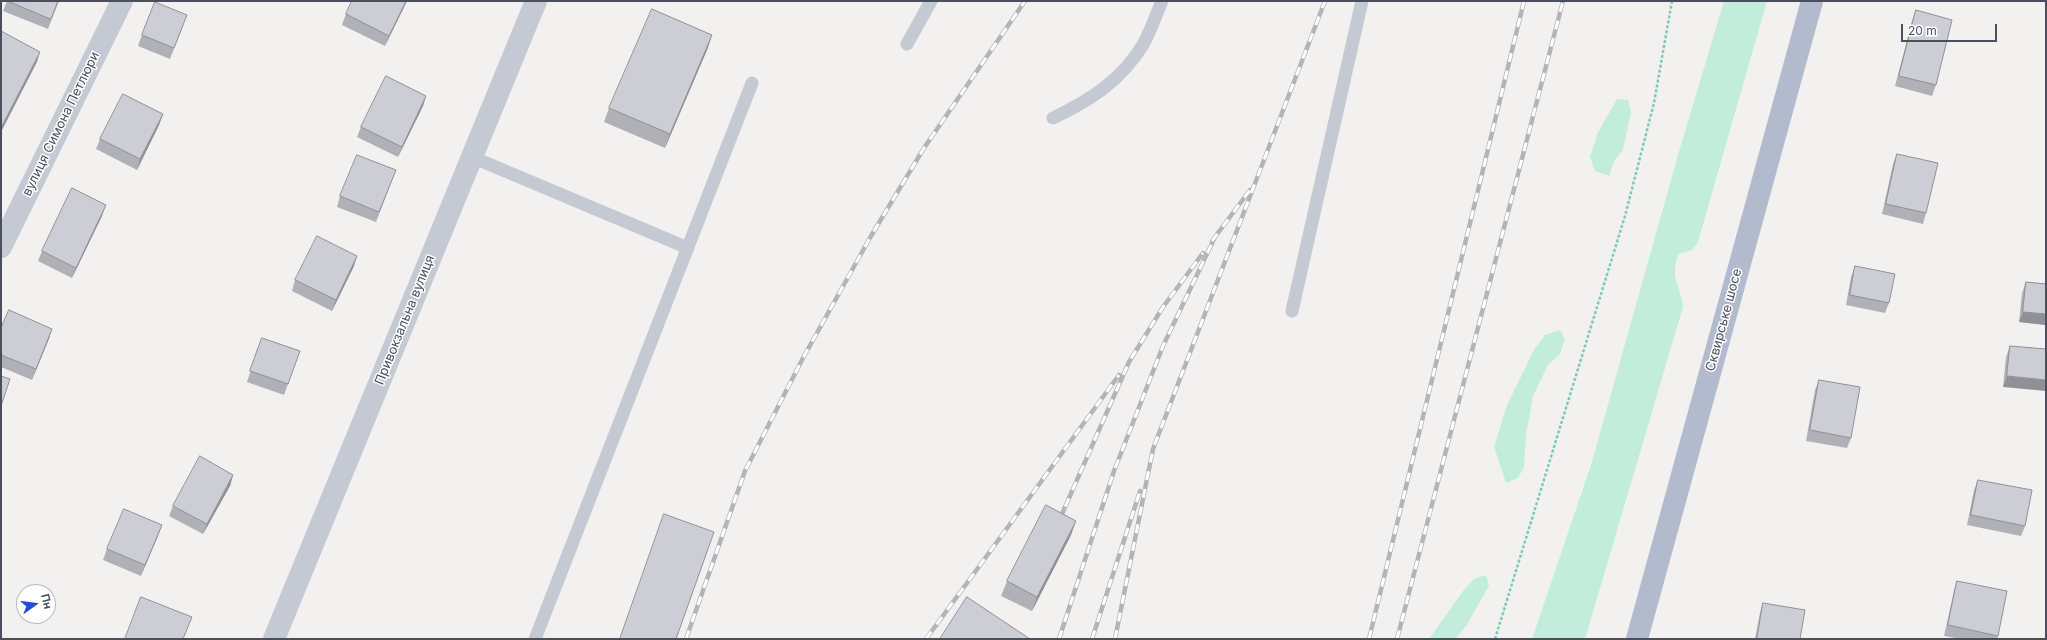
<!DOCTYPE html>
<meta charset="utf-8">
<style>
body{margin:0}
#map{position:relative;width:2047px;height:640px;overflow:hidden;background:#f3f1f0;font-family:Inter,sans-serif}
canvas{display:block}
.frame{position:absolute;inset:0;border:2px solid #494f5d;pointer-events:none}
.north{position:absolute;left:16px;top:584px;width:40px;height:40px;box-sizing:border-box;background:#fff;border:1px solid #b6b9be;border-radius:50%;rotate:76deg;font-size:11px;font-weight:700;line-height:16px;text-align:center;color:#494f5d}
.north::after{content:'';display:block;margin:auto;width:14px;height:18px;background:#234bda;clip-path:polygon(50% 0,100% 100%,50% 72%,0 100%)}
.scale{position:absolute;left:1901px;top:24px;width:96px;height:18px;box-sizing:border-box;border:2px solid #494f5d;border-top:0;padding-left:5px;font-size:12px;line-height:14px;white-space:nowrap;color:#494f5d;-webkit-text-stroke:3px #fff;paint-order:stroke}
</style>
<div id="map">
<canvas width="2047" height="640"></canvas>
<div class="frame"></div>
<div class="north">Пн</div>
<div class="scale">20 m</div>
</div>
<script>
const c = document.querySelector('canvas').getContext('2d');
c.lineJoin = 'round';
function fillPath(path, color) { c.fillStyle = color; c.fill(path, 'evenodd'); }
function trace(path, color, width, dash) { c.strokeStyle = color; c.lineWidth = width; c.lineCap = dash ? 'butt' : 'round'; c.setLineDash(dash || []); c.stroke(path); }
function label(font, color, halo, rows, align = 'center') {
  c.font = font + ' Inter,sans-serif'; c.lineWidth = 3; c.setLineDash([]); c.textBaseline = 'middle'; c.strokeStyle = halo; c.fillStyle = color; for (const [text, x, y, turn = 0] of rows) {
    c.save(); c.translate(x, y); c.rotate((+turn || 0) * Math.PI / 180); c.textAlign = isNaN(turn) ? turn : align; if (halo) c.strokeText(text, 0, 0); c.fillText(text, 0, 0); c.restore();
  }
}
const green = new Path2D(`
 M1724 1H1767L1698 242 1692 250 1679 254C1669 276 1680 285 1683 307L1585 639H1532L1591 465 1678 155Z
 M1617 99 1628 100 1631 112 1623 150 1614 161 1609 176 1595 171 1590 157 1598 132Z
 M1560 330 1565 339 1560 354 1548 365 1533 396 1526 436 1524 467 1518 478 1506 483 1494 447 1507 405 1535 348 1545 335Z
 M1486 575 1489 586 1466 626 1455 639H1429L1463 591 1474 579Z`);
const path = new Path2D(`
 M1495 639 1625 216 1654 103 1672 1`);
const service = new Path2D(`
 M907 44 931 1
 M1053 118C1091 100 1122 80 1144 43 1151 30 1156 15 1162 1
 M472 157 688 248
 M1292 311 1362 1
 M535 639 752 83`);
const minor = new Path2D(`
 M1 247 122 1`);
const tertiary = new Path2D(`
 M274 639 536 1`);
const primary = new Path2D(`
 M1637 639 1812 1`);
const rail = new Path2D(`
 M1212 241 1250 190
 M1058 523 1129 362 1163 307 1203 253
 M686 639 745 471 803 358 871 236 924 148 1025 1
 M926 639 1119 375
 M1059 639 1114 471 1163 346 1215 237
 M1092 639 1140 491
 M1115 639 1153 449 1325 1
 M1369 639 1524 1
 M1397 639 1563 1`);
const wall = new Path2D(`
 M7 1H59L48 29 3 11Z
 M407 1 385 46 342 25 346 14Z
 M1916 10 1936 85 1932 96 1895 86 1912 21Z
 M183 26 170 59 138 46 142 35Z
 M712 35 707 50 665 148 604 122 609 108Z
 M426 96 423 106 398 157 357 137 361 127Z
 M163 114 159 125 137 170 96 149 100 139Z
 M1897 154 1926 213 1923 224 1882 214 1893 164Z
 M396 170 376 222 337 207 340 196Z
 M102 216 72 278 38 261 42 251Z
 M354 266 332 311 292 291 295 280Z
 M1855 266 1889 303 1885 313 1846 305 1851 277Z
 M2026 282 2046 284V325L2019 322 2022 293Z
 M1 328 52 329 32 380 1 367Z
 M2010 346 2046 349 2003 387 2006 357Z
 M258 348 300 351 284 395 247 382Z
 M1819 380 1851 438 1847 448 1806 441 1815 390Z
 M233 475 230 486 203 534 169 516 173 506Z
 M1978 480 2025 526 2021 536 1967 525 1974 490Z
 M162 525 141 576 103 560 107 549Z
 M1071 535 1032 611 1001 596 1007 581Z
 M1957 581 1998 636 1997 639H1961L1944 636 1954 591Z
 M1763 603 1800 639H1755L1760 613Z`);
const shadedWall = new Path2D(`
 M406 1H407L385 46 389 36Z
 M712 35 707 50 665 148 670 134Z
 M40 52 37 62 1 132 2 126Z
 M426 96 423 106 398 157 402 147Z
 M163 114 159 125 137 170 140 159Z
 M106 205 102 216 72 278 76 268Z
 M357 256 354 266 332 311 336 300Z
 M2023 312 2046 314V325L2019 322Z
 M52 329 49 339 32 380 36 369Z
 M2007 376 2046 380V391L2003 387Z
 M233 475 230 486 203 534 207 524Z
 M1076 521 1071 535 1032 611 1037 597Z
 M162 525 158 536 141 576 145 565Z`);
const building = new Path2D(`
 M8 1H58L51 19Z
 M352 1H406L389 36 346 14Z
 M155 2 187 15 174 48 142 35Z
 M652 9 712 35 670 134 609 108Z
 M1916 10 1952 20 1936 85 1899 76Z
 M1 31 40 52 2 126 1 125Z
 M386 76 426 96 402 147 361 127Z
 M123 94 163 114 140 159 100 139Z
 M1897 154 1938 163 1926 213 1886 204Z
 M357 155 396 170 379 212 340 196Z
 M72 188 106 205 76 268 42 251Z
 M317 236 357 256 336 300 295 280Z
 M1855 266 1895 274 1889 303 1850 295Z
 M2026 282 2046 284V314L2023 312Z
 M9 310 52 329 36 369 1 355V328Z
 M262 338 300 351 288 384 250 371Z
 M2010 346 2046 349V380L2007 376Z
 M1 376 10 379 1 406Z
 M1819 380 1860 387 1851 438 1810 430Z
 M200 456 233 475 207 524 173 506Z
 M1978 480 2032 490 2025 526 1971 515Z
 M1046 505 1076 521 1037 597 1007 581Z
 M124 509 162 525 145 565 107 549Z
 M664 514 714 532 676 639H620Z
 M1957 581 2007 591 1998 636 1948 625Z
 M141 597 192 617 183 639H125Z
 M967 597 1030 639H940Z
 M1763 603 1805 610 1800 639H1757Z`);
const streetNames = [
 ["вулиця Симона Петлюри",61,124,-64],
 ["Привокзальна вулиця",405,320,-68],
 ["Сквирське шосе",1724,320,-75]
];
fillPath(green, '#c2eddc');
trace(path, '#7bcab4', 2.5, [3, 2]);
trace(service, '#c5c9d4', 13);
trace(minor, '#c5c9d4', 22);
trace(tertiary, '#c5c9d4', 22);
trace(primary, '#b2bacd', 22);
trace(rail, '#b3b4ba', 4.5);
trace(rail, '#fff', 3, [9]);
fillPath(wall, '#b0b1b7');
fillPath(shadedWall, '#909095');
fillPath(building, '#cdced5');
trace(building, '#909095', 1);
label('13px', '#494f5d', '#fff', streetNames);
</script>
